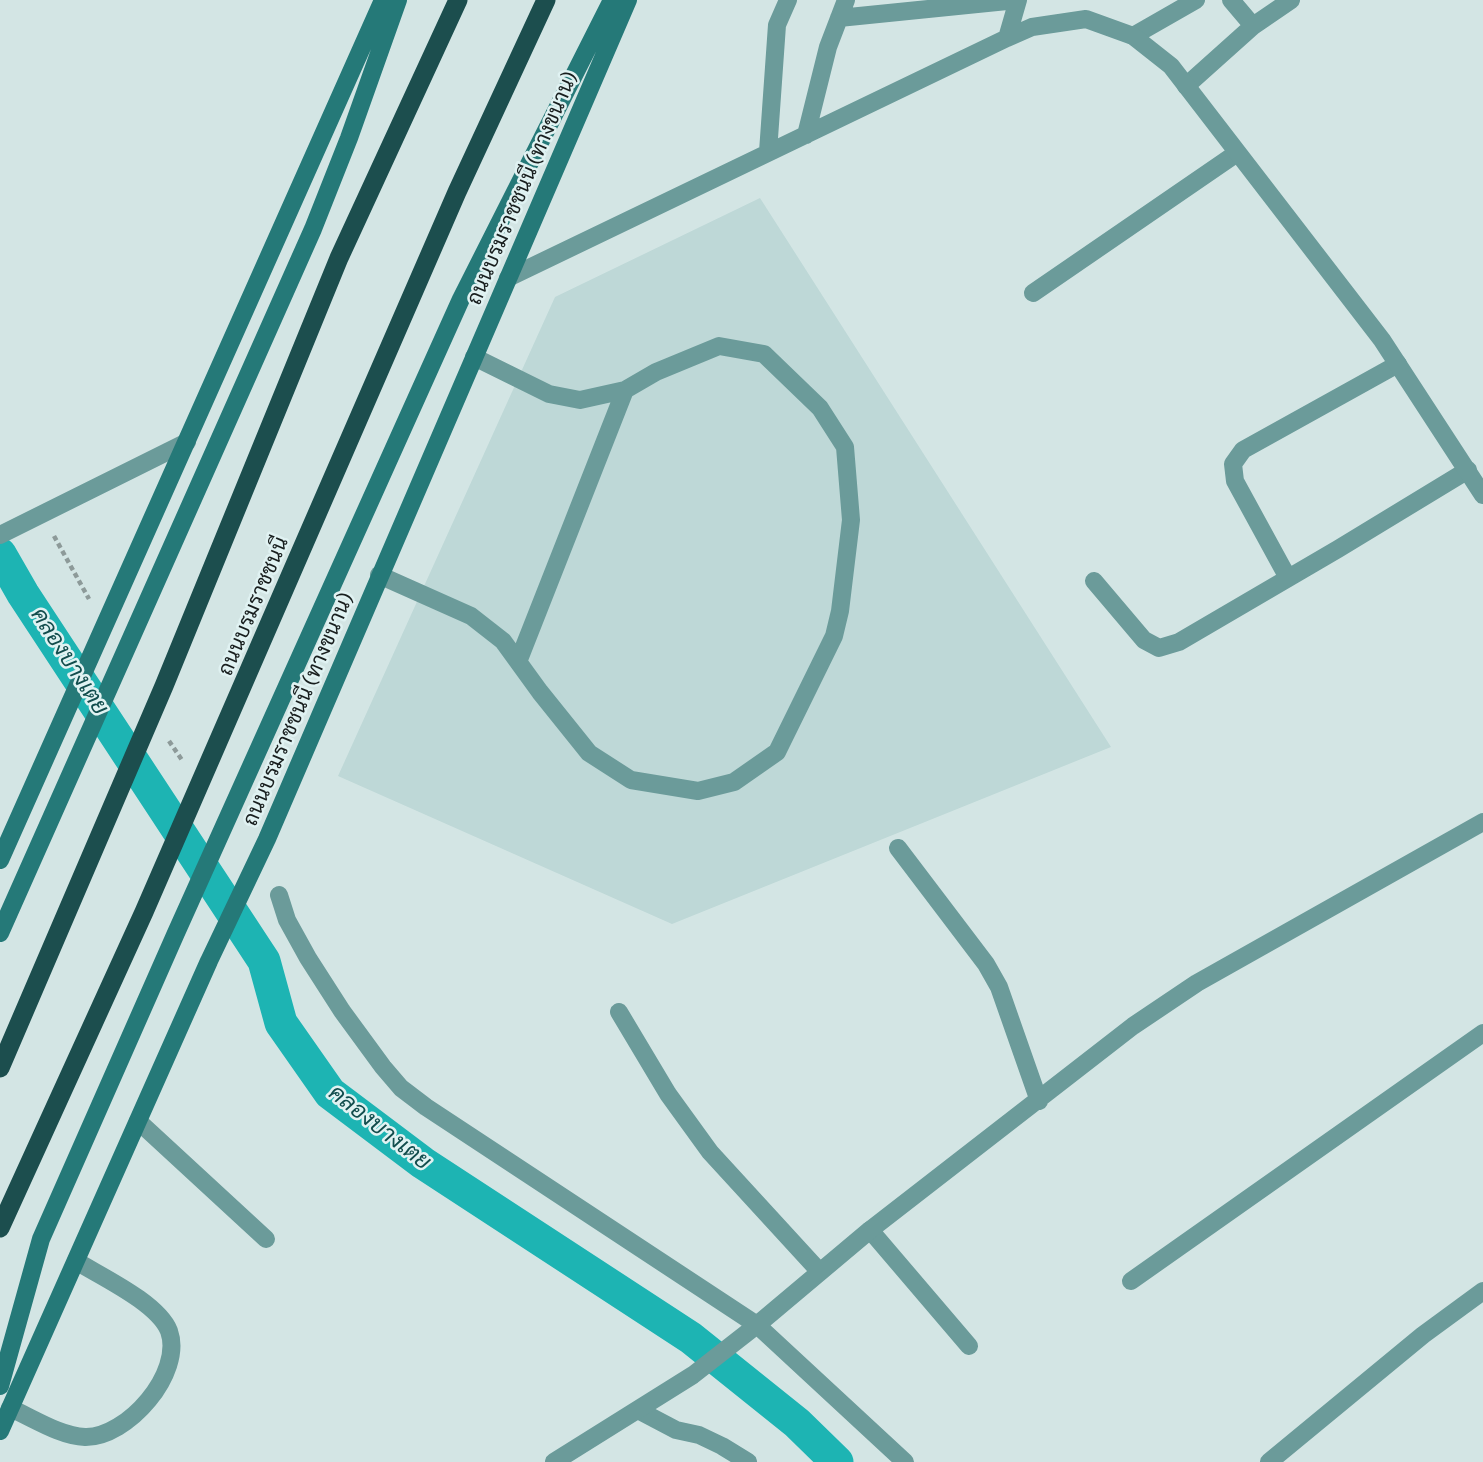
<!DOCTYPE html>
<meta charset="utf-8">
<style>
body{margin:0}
canvas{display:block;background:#d3e5e4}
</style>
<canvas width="1483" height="1462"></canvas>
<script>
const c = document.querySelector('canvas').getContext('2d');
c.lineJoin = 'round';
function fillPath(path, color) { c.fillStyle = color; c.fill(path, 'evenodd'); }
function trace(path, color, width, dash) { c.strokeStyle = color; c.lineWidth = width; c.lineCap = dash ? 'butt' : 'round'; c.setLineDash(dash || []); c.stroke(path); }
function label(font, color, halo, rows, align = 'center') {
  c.font = font + ' Commissioner,Sarabun,sans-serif'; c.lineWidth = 5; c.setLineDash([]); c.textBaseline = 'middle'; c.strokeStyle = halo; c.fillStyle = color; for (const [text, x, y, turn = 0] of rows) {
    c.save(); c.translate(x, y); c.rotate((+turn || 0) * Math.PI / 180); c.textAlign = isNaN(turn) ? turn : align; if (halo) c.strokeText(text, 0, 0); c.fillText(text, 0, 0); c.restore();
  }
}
const built = new Path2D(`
 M760 198 1111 747 672 924 338 776 555 297Z`);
const canal = new Path2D(`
 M0 554 23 594 264 961 281 1023 330 1093 423 1163 691 1338 797 1423 837 1462`);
const path = new Path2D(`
 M54 536 89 599
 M169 741 182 760`);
const service = new Path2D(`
 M1231 0 1253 26
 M1133 36 1196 0
 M1186 86 1253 26 1291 0
 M1033 293 1237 153
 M379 575 471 616 503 641 540 692 589 753 631 780 698 791 734 782 777 752 834 636 840 611 851 520 845 447 820 408 764 354 719 346 656 372 625 390 580 400 549 394 474 357
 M1288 578 1235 481 1233 464 1243 450 1398 364
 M1094 581 1144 640 1159 648 1179 642 1338 549 1468 470
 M518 662 625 390
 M138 1121 266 1239
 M870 1230 969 1346
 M1131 1281 1483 1033
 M10 1408C33 1418 60 1436 85 1437 127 1438 184 1373 169 1331 158 1303 102 1277 76 1261
 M638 1410 676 1430 699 1435 722 1446 748 1462`);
const minor = new Path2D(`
 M839 18 1017 0
 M1007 38 1018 0
 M806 135 828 47 846 0
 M768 152 777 25 788 0
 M508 278 1007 38 1032 27 1086 19 1133 36 1171 66 1382 340 1483 495
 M0 535 187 442
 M898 848 986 964 999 987 1039 1101
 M279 895 287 920 308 958 342 1011 383 1067 401 1088 426 1107 757 1325 905 1462
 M619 1012 668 1094 710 1152 820 1272
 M554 1462 693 1375 757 1325 870 1230 1133 1026 1197 983 1483 822
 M1269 1462 1423 1335 1483 1291`);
const secondary = new Path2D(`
 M0 860 383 0
 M0 933 313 229 349 138 398 0
 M0 1386 41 1239 176 933 461 299 612 0
 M0 1431 209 961 267 839 628 0`);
const trunk = new Path2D(`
 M0 1068 164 686 339 258 458 0
 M0 1228 144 912 457 192 546 0`);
const streetNames = [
 ["ถนนบรมราชชนนี (ทางขนาน)",522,188,-67],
 ["ถนนบรมราชชนนี",253,606,-67],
 ["ถนนบรมราชชนนี (ทางขนาน)",298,709,-67]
];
const waterNames = [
 ["คลองบางเตย",70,661,57],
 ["คลองบางเตย",380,1127,38]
];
fillPath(built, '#bed8d7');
trace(canal, '#1db4b3', 33);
trace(path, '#8d9a99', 4.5, [5, 3.5]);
trace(service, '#6b9b9a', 18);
trace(minor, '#6b9b9a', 18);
trace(secondary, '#257978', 18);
trace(trunk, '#1c4e4e', 19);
label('21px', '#181e1e', '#e0f2f2', streetNames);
label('italic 23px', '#124d4d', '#e0f2f2', waterNames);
</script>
